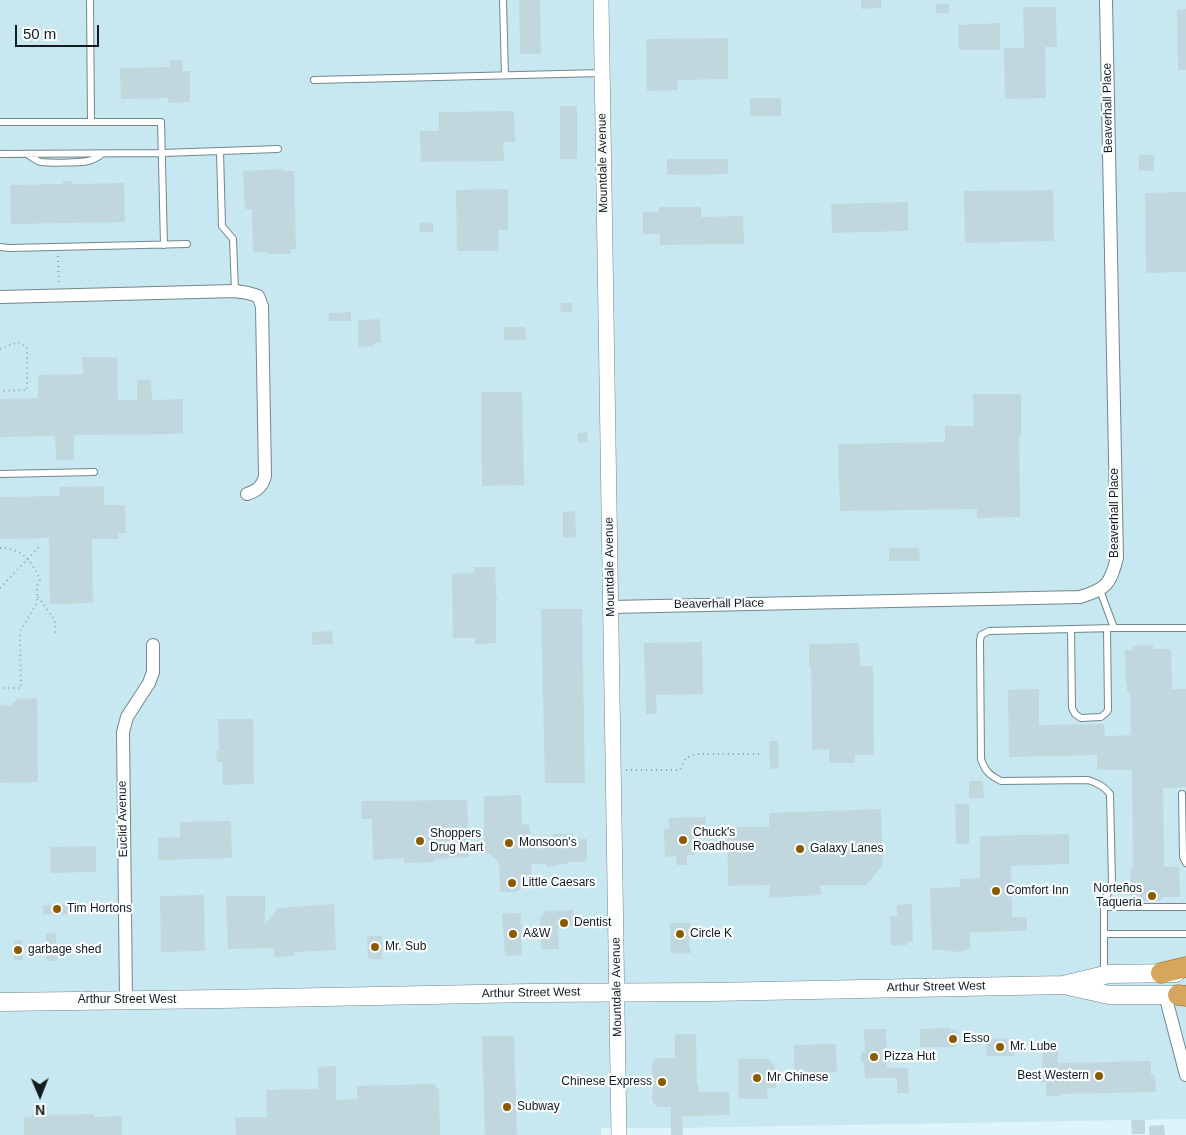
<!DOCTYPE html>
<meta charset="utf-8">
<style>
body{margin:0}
#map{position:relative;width:1186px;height:1135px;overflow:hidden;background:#ddf4fa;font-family:Helvetica,sans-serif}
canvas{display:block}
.north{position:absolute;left:15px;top:1070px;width:50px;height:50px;-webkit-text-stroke:4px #f9fdfe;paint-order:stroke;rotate:179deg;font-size:14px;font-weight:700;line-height:20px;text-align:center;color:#141c1e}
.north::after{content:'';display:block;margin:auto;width:18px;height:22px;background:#141c1e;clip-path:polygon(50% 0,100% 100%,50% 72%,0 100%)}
.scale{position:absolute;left:15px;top:25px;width:84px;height:22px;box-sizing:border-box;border:2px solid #141c1e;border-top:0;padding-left:6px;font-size:15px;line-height:18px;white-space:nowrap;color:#141c1e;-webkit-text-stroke:4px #f9fdfe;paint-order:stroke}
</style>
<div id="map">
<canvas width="1186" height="1135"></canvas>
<div class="north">N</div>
<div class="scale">50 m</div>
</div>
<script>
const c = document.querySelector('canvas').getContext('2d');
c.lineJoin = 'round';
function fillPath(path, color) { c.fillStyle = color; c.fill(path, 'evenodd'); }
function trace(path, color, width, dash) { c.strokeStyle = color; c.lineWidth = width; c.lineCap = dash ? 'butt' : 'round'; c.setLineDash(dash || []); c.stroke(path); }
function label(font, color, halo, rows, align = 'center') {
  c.font = font + ' Helvetica,sans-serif'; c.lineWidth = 4.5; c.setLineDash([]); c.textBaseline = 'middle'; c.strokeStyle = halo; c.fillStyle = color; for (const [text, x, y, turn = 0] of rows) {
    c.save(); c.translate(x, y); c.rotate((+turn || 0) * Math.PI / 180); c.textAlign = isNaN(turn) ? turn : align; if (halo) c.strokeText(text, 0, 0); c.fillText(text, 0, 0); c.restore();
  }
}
const built = new Path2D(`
 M0 0H1186V1119L676 1128H601V1135H0Z`);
const building = new Path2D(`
 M519 0H540L541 54H520Z
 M861 0H881V8L861 9Z
 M936 4H949V13H936Z
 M1023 7H1056L1057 47H1045L1046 98 1005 99 1004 48H1024Z
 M1186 9V70H1178L1177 10Z
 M1000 23V50H959L958 25Z
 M728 38V79L677 80 678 90 647 91 646 39Z
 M169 60H182V71H190V102L168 103V98L121 99 120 68 170 67Z
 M750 98H781V116H750Z
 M560 106H577V159H560Z
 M514 111 515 142H503L504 161 421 162 420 131H439V112Z
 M1139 155H1154V171H1139Z
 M667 159H728V174L667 175Z
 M283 169V171H294L296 249H290V254H268V252H253L252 209H245L243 171Z
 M63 181H72V184L124 183 125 222 11 224 10 185 63 184Z
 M508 189V230H498L499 251H457L456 190Z
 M1053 190 1054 241 965 243 964 191Z
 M1186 192V272L1146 273 1145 193Z
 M908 202V231L832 233 831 204Z
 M659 207H701V217L743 216 744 244 660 245V234H643V212H659Z
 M433 222V232H420L419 223Z
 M560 303H572V312H561Z
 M351 312V321H329V313Z
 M380 319 381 343H374V346L358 347V320Z
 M504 327H525L526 340H504Z
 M82 357H117L118 400H137V380H151L152 400 183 399V434L74 435V460H56L55 436 0 437V399L38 398V375L83 374Z
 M481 392H522L524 485 482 486Z
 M973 394H1021V435H1019L1020 517 977 518V509L840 511 838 444 945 442V426H974Z
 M587 432 588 442 578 443 577 433Z
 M104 486V505H125L126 533H118L119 539H92L93 603 50 604 49 538 0 539V497L60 496 59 487Z
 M575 511 576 537 563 538V512Z
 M889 548H919L920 561H889Z
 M474 567H495L496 595 498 597 496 600V643L475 644V638H453L452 574 474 573Z
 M541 609H582L585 783H545Z
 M332 631 333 644 312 645V632Z
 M702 642 703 694 656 695 657 714H646L644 643Z
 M859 643 860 666H873L874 755H855V763H829V749L812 750 811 667H809V644Z
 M1153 645V649H1171L1172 689H1186V787L1163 788 1164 867H1179L1180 897H1164L1160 901H1141L1136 897H1131L1130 868H1133L1132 770H1097V755L1009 757 1008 690 1039 689V725L1104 724 1105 736 1131 735 1130 692H1127V683L1126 684 1125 650H1133V646Z
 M37 698 38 782 0 783V706L11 705 18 699Z
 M218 719H253L254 784 223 785 222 762H217L216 751H219Z
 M769 741H778L779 768 770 769Z
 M969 781H983L984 798H969Z
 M521 795 522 825 528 824 530 827V839H553V834L573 833V839H587V859L584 862H568L567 864H560L557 866 548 867 545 864H531L532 880H524V885L517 892H500L499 862 488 853H484V796Z
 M467 800 469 857 434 859 435 862 404 863V858L373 860 372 819H362L361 801Z
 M955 804H969V844H956Z
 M881 809 883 865 866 885H820L821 895 769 898 770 885 728 886 727 827H769V813Z
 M706 817V837L701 838V843H695V855H687V865H677L676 856 665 857 664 829H669V818Z
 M231 821 232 858 158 860V838L180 837V822Z
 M1069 834V864L1011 866 1012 917H1027V931L970 932V949L956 952 944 950H932L930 888 960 887V879L980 878V836Z
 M96 846V872L51 873 50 847Z
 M204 895 205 951 161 952 160 896Z
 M226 896H265V924L278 908 334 904 336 950 294 952 295 956 274 957V948L228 949Z
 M70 904V914L43 915V905Z
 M912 904 913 942H907V945L891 946 890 916H897V905Z
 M574 910V925L558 927 559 949H541L540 918 546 911Z
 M521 913 522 955 505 956 502 914Z
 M670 923H691L689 944 691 953 671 954Z
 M56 933 57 961H47L46 934Z
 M367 936H382V959H368Z
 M14 940H22L23 960H14Z
 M950 1028V1030H957V1047H920V1029Z
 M864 1029H886L887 1068H908L909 1093H897V1078H865L864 1063H861V1052H865Z
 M675 1034H696L697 1084H698L699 1092H729L730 1115 682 1116 683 1135H671V1107H658L652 1101V1094L653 1092 652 1063 656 1058H675Z
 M482 1036H514L517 1135H485Z
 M1014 1038 1015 1056H987L986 1039Z
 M836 1044 837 1072 794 1073V1045Z
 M1043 1051H1058V1063L1151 1061V1075H1155L1156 1092 1060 1094V1096H1046V1082H1042Z
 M738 1059H769L776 1069V1088H767L768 1099H739Z
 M336 1066V1100L357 1099V1086L435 1084 436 1087 439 1089 440 1135H236L235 1117H267L266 1090 318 1089V1067Z
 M94 1114V1117L122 1116V1135H24V1118L32 1117V1115Z
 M1131 1120H1145V1134H1132Z
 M1164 1125 1165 1135H1149V1126Z`);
const path = new Path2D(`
 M58 256 59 284
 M0 349 18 342 27 347V390L0 391
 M0 548C22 548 32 561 40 580L37 586V603L20 632 21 688H0
 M0 588 39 547
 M38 597 55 620V634
 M626 770H680L686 758 696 754H760`);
const service = new Path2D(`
 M90 0 91 122
 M503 0 505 75
 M314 80 602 73
 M0 122H161L164 245
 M220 151 222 226 233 239 235 291
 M0 154 162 153 278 149
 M27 154C32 157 36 161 41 162 49 163 80 163 88 161 93 160 98 157 102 154
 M0 247 9 248 187 244
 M0 474 94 472
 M1100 590 1114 628H1186
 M1071 629 1072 708 1075 714 1081 718 1101 717 1106 713 1108 710 1107 629
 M1182 794 1183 857 1186 863
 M1104 907H1186
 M1104 934V903L1112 883 1110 794C1104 786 1097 783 1088 780L1001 781C989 775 985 771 981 759L980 641 981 635 989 631 1114 628
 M1104 973V934H1186`);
const minor = new Path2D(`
 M0 297 235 291 248 293 258 296 262 306 265 476C263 486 257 491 247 494
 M611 607 1080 597C1107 589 1110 584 1117 558L1106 0
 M1165 995 1186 1075
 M126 1000 123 732 127 717 149 683 153 672V645`);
const tertiary = new Path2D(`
 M601 0 619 1135`);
const secondary = new Path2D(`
 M1068 986 1109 995H1186
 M0 1002 221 999 531 993 712 992 1063 985 1109 974 1176 973`);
const trunk = new Path2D(`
 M1161 973 1186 967
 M1178 995 1186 996`);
const markers = [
 [683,840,5,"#8a5b00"],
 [420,841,5,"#8a5b00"],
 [509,843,5,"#8a5b00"],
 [800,849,5,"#8a5b00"],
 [512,883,5,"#8a5b00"],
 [996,891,5,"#8a5b00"],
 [1152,896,5,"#8a5b00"],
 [57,909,5,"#8a5b00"],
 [564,923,5,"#8a5b00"],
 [513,934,5,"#8a5b00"],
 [680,934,5,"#8a5b00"],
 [375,947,5,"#8a5b00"],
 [18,950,5,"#8a5b00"],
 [953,1039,5,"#8a5b00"],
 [1000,1047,5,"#8a5b00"],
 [874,1057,5,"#8a5b00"],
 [1099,1076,5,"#8a5b00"],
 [757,1078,5,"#8a5b00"],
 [662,1082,5,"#8a5b00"],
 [507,1107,5,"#8a5b00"]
];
const streetNames = [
 ["Beaverhall Place",1108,108,-91],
 ["Mountdale Avenue",603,163,-91],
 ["Beaverhall Place",1115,513,-90],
 ["Mountdale Avenue",610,567,-91],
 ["Beaverhall Place",719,604,-1],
 ["Euclid Avenue",123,819,-91],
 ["Mountdale Avenue",617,987,-91],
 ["Arthur Street West",936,987,-1],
 ["Arthur Street West",531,993,-1],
 ["Arthur Street West",127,1000]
];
const poiNames = [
 ["Chuck's",693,833],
 ["Roadhouse",693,847],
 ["Shoppers",430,834],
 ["Drug Mart",430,848],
 ["Monsoon's",519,843],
 ["Galaxy Lanes",810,849],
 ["Little Caesars",522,883],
 ["Norteños",1142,889,"right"],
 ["Taqueria",1142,903,"right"],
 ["Comfort Inn",1006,891],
 ["Tim Hortons",67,909],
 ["Dentist",574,923],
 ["A&W",523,934],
 ["Circle K",690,934],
 ["Mr. Sub",385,947],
 ["garbage shed",28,950],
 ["Esso",963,1039],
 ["Mr. Lube",1010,1047],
 ["Pizza Hut",884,1057],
 ["Best Western",1089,1076,"right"],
 ["Mr Chinese",767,1078],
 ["Chinese Express",652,1082,"right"],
 ["Subway",517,1107]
];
fillPath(built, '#c8e8f1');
fillPath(building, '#c0d7dd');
trace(service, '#72878c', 8);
trace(minor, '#72878c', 14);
trace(tertiary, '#72878c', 16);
trace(secondary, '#72878c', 19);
trace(trunk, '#8b672e', 21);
trace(path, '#90a2a6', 2, [1, 4]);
trace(service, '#fff', 6);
trace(minor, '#fff', 12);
trace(tertiary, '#fff', 15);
trace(secondary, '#fff', 18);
trace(trunk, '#d6a65e', 20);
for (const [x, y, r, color] of markers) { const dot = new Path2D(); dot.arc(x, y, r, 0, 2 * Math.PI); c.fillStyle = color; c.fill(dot); trace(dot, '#f9fdfe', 2); }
label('12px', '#141c1e', '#f9fdfe', streetNames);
label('12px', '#141c1e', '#f9fdfe', poiNames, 'left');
</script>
